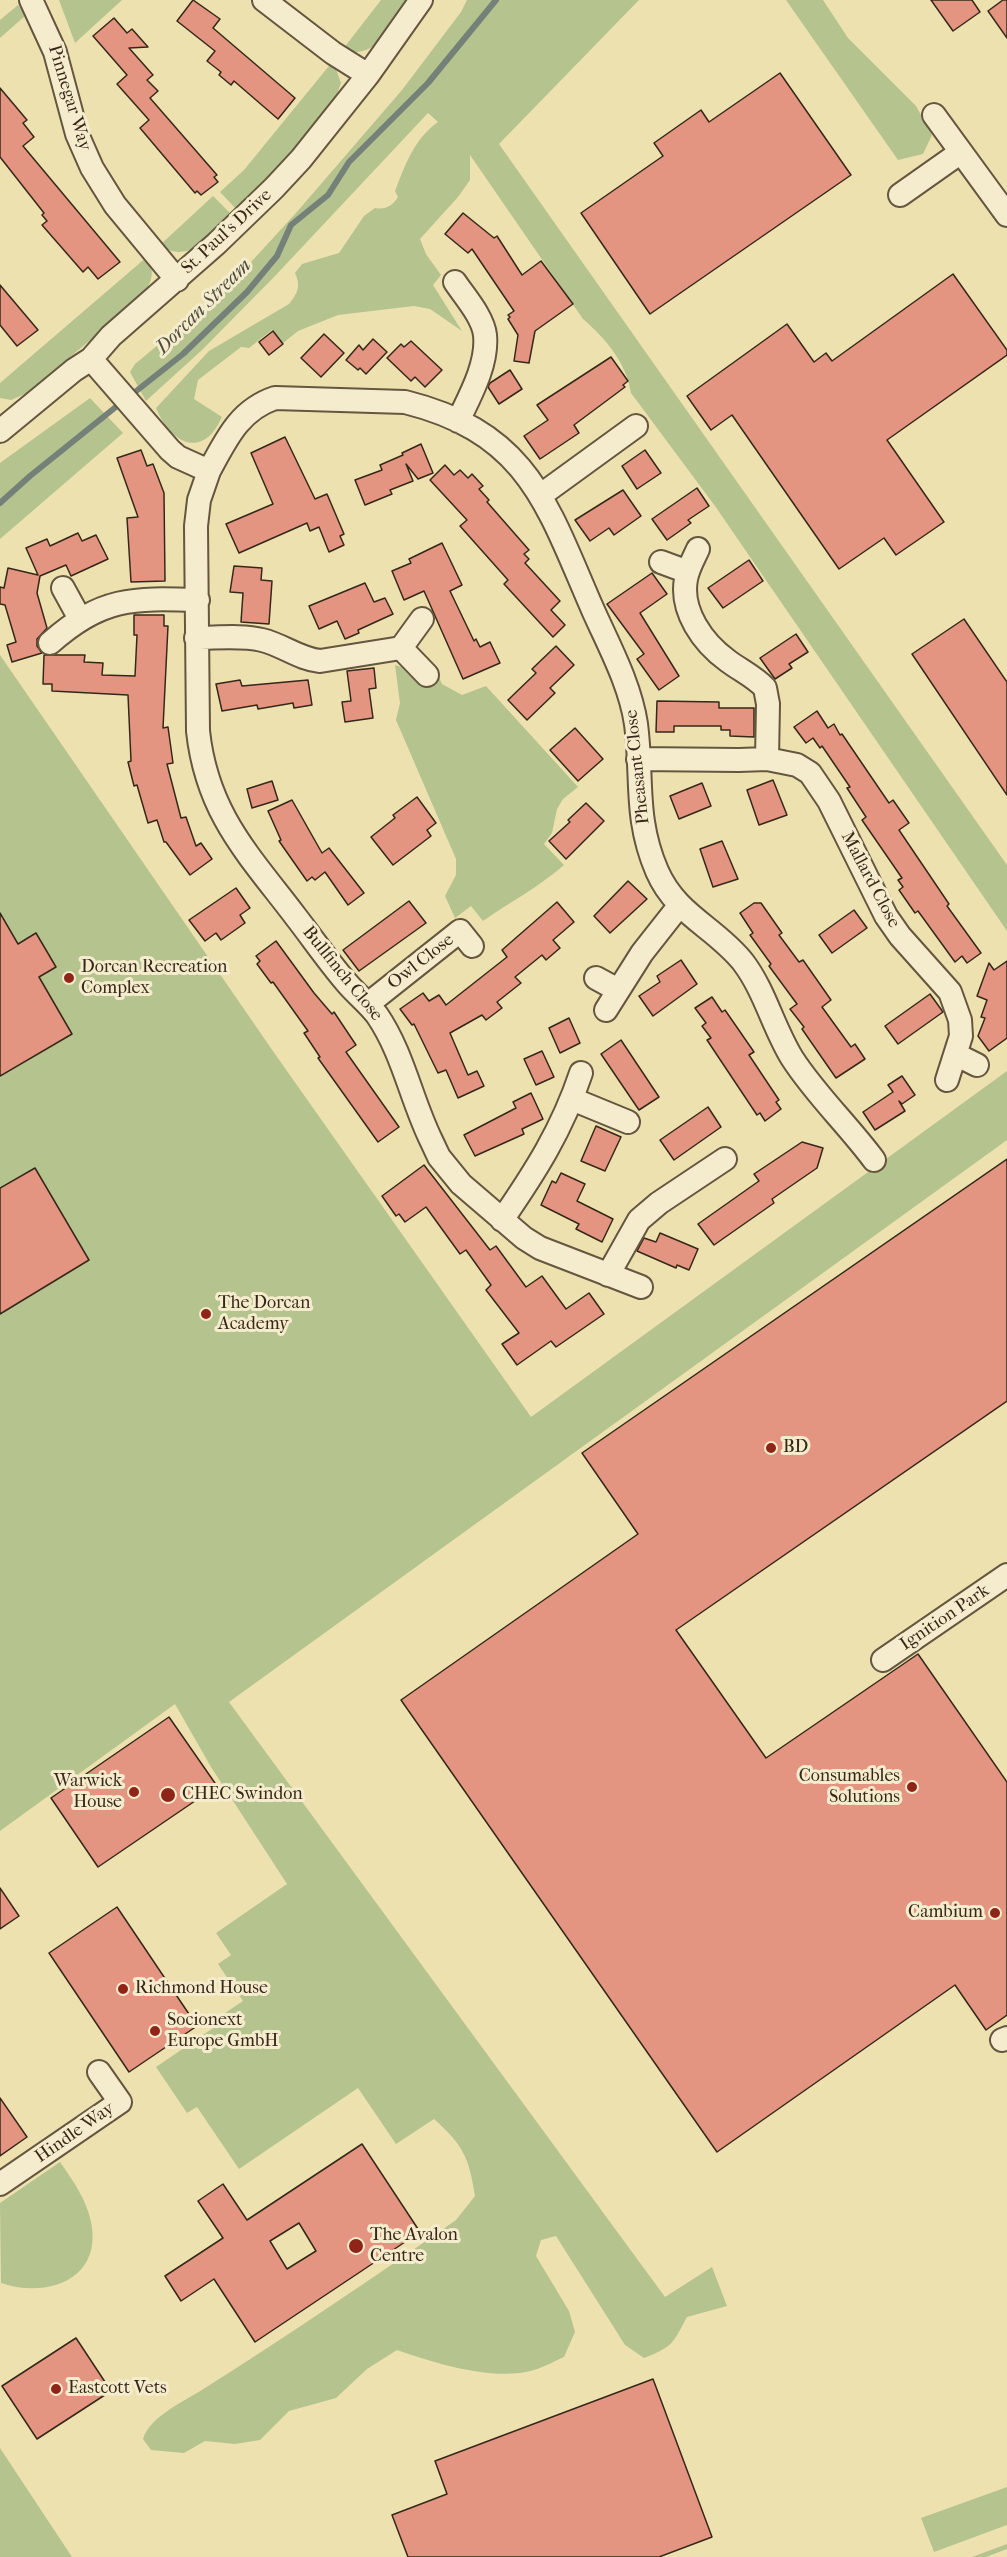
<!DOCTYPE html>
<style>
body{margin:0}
canvas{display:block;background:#eee1b0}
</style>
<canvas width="1007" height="2557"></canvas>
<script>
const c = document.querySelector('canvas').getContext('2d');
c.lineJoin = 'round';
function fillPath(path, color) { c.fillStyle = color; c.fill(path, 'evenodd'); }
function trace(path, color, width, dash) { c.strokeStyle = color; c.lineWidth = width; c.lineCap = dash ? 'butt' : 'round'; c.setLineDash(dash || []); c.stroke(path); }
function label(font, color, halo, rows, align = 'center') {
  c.font = font + ' "IM FELL French Canon",serif'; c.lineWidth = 6; c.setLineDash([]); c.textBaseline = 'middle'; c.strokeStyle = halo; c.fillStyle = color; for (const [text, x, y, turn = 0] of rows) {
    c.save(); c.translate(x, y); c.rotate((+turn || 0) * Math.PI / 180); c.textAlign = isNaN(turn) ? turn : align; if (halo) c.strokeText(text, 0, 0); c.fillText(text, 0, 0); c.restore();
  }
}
const green = new Path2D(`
 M59 0H122L75 43Z
 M381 0H408C392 23 376 63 343 49Z
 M467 0H639L499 144 1007 865V931L715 506 631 393C626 362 606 339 583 319L470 155V180L458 197 420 239 426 254 441 275 433 285 462 331 430 309 414 306 338 315 298 331 283 343 272 330 249 348 241 347 198 380 194 399 222 417C203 460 171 444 156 408L209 351 289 304C298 293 301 286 295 273L302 264 339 253 364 216 375 208C386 210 392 206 398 197L395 191C405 165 414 139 438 122L428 113 275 276 202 350 146 401 130 372 135 364 229 286 296 213 402 90 461 12Z
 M786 0H823L848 38 916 106 932 135 923 154 898 160Z
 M18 5 25 13V16L0 38V20Z
 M333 61 341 83 336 97 301 142 237 210 220 192 244 170Z
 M213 196 232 215C211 234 189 266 160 245Z
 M148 256C156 274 151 287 137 301L27 393 11 400 0 398V383Z
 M90 398 123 433 0 539V463Z
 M0 655 275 1054 531 1417 1007 1071V1140L229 1702 665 2297 712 2267 727 2306 687 2317C673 2343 673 2347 644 2358L625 2345 556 2236 541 2240 536 2256 569 2311 575 2332 564 2357C555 2361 544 2367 534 2370 494 2382 435 2363 397 2350L367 2369 336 2398 289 2411 260 2440 235 2444 205 2441 184 2453 151 2450 143 2439C150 2416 185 2401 205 2388 290 2334 373 2278 456 2220L475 2196C469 2157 463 2145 434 2119L396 2144 358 2088 239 2169 197 2107 187 2113 156 2067 225 2020 222 2015 243 2001 218 1964 231 1955 216 1933 287 1884 211 1767 175 1704 0 1831Z
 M395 665 401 667 421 687 436 671 442 684 462 695 486 686 578 787 563 799 557 809 552 833 544 844 564 865C539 887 510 902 483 921L471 906 455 918 445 896 456 875V859L396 720 400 703Z
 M60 2162C74 2182 89 2203 92 2228 99 2282 43 2298 1 2283L0 2203Z
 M0 2448 72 2557H0Z
 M1007 2487V2525L934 2552 921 2518Z
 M1007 2544V2549L986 2557H972Z`);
const stream = new Path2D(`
 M130 396 183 354 247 292 277 256 291 225 328 195 349 162 428 83 496 0
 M0 503 30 476 122 402`);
const building = new Path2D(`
 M193 0 220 19 213 28 295 98 278 119 234 81 231 85 219 75 221 72 207 61 215 51 177 21Z
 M931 0H972L980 12 953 31Z
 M1003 0H1007V38L988 11Z
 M114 18 127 33 132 29 148 47 129 48 153 75 147 80 158 91 150 98 217 175 214 177 218 182 201 195 197 191 195 193 140 128 149 120 117 84 127 75 93 36Z
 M780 73 851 175 650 314 581 213 663 156 654 143 701 110 709 122Z
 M0 88 27 120 23 123 34 137 23 146 120 262 98 279 88 267 83 272 42 225 47 221 42 215 44 213 0 157Z
 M463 213 494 238 497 236 522 275 541 261 573 304 535 331 529 363 514 361 518 335 508 319 510 317 508 315 514 311 472 249 468 253 445 234Z
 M953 274 1007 350V355L887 440 944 522 896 555 884 538 839 569 732 415 711 430 687 396 787 324 814 362 826 353 832 361Z
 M0 285 38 330 17 346 0 325Z
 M273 331 283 344 269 355 259 342Z
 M324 334 344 353 321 377 301 358Z
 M373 339 387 352 366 374 360 368 358 370 346 360 359 345 363 350Z
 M411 341 442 370 425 387 415 377 411 381 387 358 401 344 404 347Z
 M611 357 628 381 623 385 625 387 574 425 579 433 540 459 524 436 548 420 537 405Z
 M510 370 522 389 499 404 488 387 490 383Z
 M285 437 315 499 327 494 344 534 340 536 344 545 329 552 319 527 310 531 307 523 239 553 226 524 273 504 251 453Z
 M421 444 433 473 418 479 406 464 413 481 390 490 392 494 365 505 355 480 382 470 380 465 403 455 402 453Z
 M141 450 147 466 153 464 164 493 165 581 131 582 127 518 138 517 117 458Z
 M645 450 661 473 637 489 622 466Z
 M445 465 454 475 460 470 468 478 472 474 483 486 479 489 489 500 487 502 529 550 524 554 529 559 525 563 560 601 551 610 565 625 553 637 504 584 508 580 460 526 467 520 430 480Z
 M697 488 709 506 688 520 691 523 667 540 652 519Z
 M623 490 641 516 614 535 609 528 590 541 575 520Z
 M78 533 82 541 96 535 108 559 71 576 66 565 40 576 37 593 47 628 37 639V646L42 653 12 662 7 645 16 642 5 605 0 604V587L4 588 8 568 38 575 26 548 47 539 50 546Z
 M442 543 462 585 450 591 474 641 476 639 480 647 490 642 500 663 463 679 424 591 404 600 392 571 411 563 409 559Z
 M749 560 763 581 723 608 708 588Z
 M234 566 262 568 261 580 272 581 269 624 241 622 243 593 230 592Z
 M652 573 667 594 640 613 679 676 659 690 637 659 644 654 607 604Z
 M365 583 374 602 385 598 393 614 358 630 359 633 345 639 337 621 319 629 309 606Z
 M134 615H164V626H168L163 728 168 727 173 763 167 764 181 818 186 817 196 846 201 843 212 859 190 875 166 842H164L157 820 148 823 137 785 134 786 128 762 131 761 128 695 52 691V684H43L44 655H85L84 662 103 663 102 675 135 676 137 635H134Z
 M964 619 1007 682V795L912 654Z
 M796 634 808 652 789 664 792 668 775 679 760 658Z
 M556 646 574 665 550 688 555 693 527 720 508 700 536 673 532 669Z
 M374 668 376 688 369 689 373 718 345 722 342 702 351 701 347 671Z
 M240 680 242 686 308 680 312 705 294 708 293 703 258 709 257 705 222 711 216 684Z
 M657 701 719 702V708H754V737L730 736V730H721V726H674V732H656Z
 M817 711 828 728 834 724 840 735 842 734 889 803 893 800 909 823 899 830 949 904 947 906 981 953 967 963 962 956 955 962 918 911 915 913 899 890 903 887 898 880 902 878 862 820 866 817 847 788 850 787 822 746 820 748 813 738 806 743 794 727Z
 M575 728 603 759 578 781 550 750Z
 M773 780 787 815 759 825 747 790Z
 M272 781 278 800 252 808 247 789Z
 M702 783 711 806 679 819 670 796Z
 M417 797 436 823 427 830 431 836 393 865 371 837 395 818 393 815Z
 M292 800 322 853 329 848 364 893 348 905 325 872 315 880 312 877 307 881 279 841 281 840 268 811Z
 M586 803 604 821 566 859 549 841 570 822 568 820Z
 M722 841 738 879 713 887 700 849Z
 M628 881 647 899 610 933 594 916Z
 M236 888 250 908 240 915 245 923 221 940 216 933 205 941 189 920Z
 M409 901 426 923 359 971 343 950Z
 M557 902 574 922 553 940 560 948 546 960 542 955 515 977 521 983 497 1002 502 1008 486 1020 482 1015 450 1033 468 1075 477 1071 484 1086 458 1098 446 1070 438 1073 414 1024 412 1025 400 1009 423 993 429 1001 439 995 446 1005 507 957 502 950Z
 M754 903H761L782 933 779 935 799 962 803 960 831 1000 822 1007 851 1047 855 1044 865 1059 836 1078 802 1029 804 1027 790 1009 797 1004 769 966 771 964 750 935 753 933 740 913Z
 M854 910 867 928 832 953 819 935Z
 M0 913 18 944 36 933 56 967 39 977 72 1034 0 1076Z
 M276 941 314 993 332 1014 334 1012 356 1045 346 1052 399 1127 378 1142 318 1058 320 1057 304 1033 308 1031 273 982 271 983 257 964 260 961 256 956Z
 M681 960 697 984 653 1016 639 996 660 982 657 976Z
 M1007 961V1038L989 1051 978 1036 985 1018 981 1017 987 1000 977 996 989 963 994 970Z
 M930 994 943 1012 898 1044 885 1026Z
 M712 997 722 1012 725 1010 754 1052 749 1055 779 1100 776 1102 781 1109 765 1121 760 1113 757 1115 707 1040 711 1038 702 1026 706 1023 695 1008Z
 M569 1018 580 1043 560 1053 549 1028Z
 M621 1040 659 1097 639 1110 601 1054Z
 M542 1051 554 1077 536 1085 524 1059Z
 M902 1076 915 1095 902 1104 899 1101 905 1111 875 1130 863 1112 893 1092 888 1085Z
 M531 1093 543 1119 522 1129 524 1134 475 1156 464 1135 516 1108 513 1102Z
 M708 1107 721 1127 674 1160 660 1140Z
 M596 1126 621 1137 605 1171 581 1161Z
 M802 1142 823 1148 817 1168 772 1199 774 1203 714 1245 698 1224 759 1181 754 1174Z
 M1007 1159V1401L676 1630 766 1758 918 1654 1007 1782V2015L986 2030 955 1985 717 2152 401 1700 638 1534 582 1453Z
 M424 1165 490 1250 496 1246 526 1287 542 1276 566 1309 589 1293 604 1314 556 1347 551 1341 517 1365 502 1344 519 1333 486 1290 491 1285 466 1250 460 1254 426 1207 405 1222 399 1214 396 1216 382 1196Z
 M35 1168 89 1260 0 1314V1188Z
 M561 1173 585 1184 577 1201 613 1219 602 1242 576 1229 579 1224 541 1205 552 1181 556 1183Z
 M660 1233 698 1249 689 1270 677 1265 676 1268 637 1251 644 1238 656 1242Z
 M169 1717 217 1786 98 1867 51 1798Z
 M0 1888 19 1916 0 1929Z
 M117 1907 197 2026 129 2072 49 1953Z
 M0 2098 27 2137 0 2156Z
 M362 2144 420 2232 255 2342 214 2279 181 2301 165 2276 223 2238 198 2201 223 2184 247 2220ZM299 2223 316 2251 287 2269 270 2241Z
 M76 2338 111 2391 37 2439 2 2386Z
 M653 2379 712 2537 659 2557H408L392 2515 447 2494 435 2461Z`);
const street = new Path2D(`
 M31 0 55 52 77 134 92 168 115 205 177 280
 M264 0 333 53 368 75
 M934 115 1007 215
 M900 195 961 152
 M455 282C465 297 483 317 485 335 488 364 470 396 458 421
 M91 359 170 450 178 457 209 471 199 500 196 526 198 731C207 814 249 855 296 917 313 939 328 961 346 982 356 994 368 1003 377 1015 403 1053 411 1099 431 1140L439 1157 461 1184 524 1238 540 1248 641 1287
 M0 431 74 370 91 359 111 336 216 244 274 188 301 159 368 75 421 0
 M209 471C226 440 239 410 275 398L405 402C529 433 547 505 593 610 609 646 630 684 636 724 643 777 634 818 657 871 676 915 715 927 743 962 765 991 773 1027 792 1058 815 1094 848 1125 874 1160
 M541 495 636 426
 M698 549C694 558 688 568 686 579 680 611 703 643 728 661 740 670 755 677 765 688L768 704 767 759
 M661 562 688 572
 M63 588 80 619
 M422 619 401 648 427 675
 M196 638C217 638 242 635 262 640 283 645 299 659 320 661L401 648
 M50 643C102 597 132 598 198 600
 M638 759 739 760 767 759 797 765 810 773 829 801 886 916 900 936 950 992 960 1020 961 1036 947 1080
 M596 978 618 990
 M368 1004 460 931 472 946
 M606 1010 642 953 679 906
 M957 1055 977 1065
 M572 1099 628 1122
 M502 1220C535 1172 562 1130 581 1073
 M608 1275 639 1220 659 1203 725 1159
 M883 1660 1007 1575
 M1002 2040 1007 2038
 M0 2184 120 2102 99 2072`);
const markers = [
 [69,978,6,"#8f2418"],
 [206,1314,6,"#8f2418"],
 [771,1448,6,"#8f2418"],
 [912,1787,6,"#8f2418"],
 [134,1792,6,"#8f2418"],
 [168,1795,8,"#8f2418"],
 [995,1913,6,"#8f2418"],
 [123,1989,6,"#8f2418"],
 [155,2031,6,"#8f2418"],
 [356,2246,8,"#8f2418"],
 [56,2389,6,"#8f2418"]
];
const streetNames = [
 ["Pinnegar Way",69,98,73],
 ["St. Paul's Drive",227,232,-43],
 ["Pheasant Close",638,767,-96],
 ["Mallard Close",870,880,62],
 ["Owl Close",421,962,-38],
 ["Bullfinch Close",342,974,51],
 ["Ignition Park",945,1618,-34],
 ["Hindle Way",75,2133,-35]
];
const poiNames = [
 ["Dorcan Recreation",81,968],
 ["Complex",81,989],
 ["The Dorcan",218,1304],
 ["Academy",218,1325],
 ["BD",783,1448],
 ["Consumables",900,1777,"right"],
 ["Solutions",900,1798,"right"],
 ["Warwick",122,1782,"right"],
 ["House",122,1803,"right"],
 ["CHEC Swindon",182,1795],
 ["Cambium",983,1913,"right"],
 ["Richmond House",135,1989],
 ["Socionext",167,2021],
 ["Europe GmbH",167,2042],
 ["The Avalon",370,2236],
 ["Centre",370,2257],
 ["Eastcott Vets",68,2389]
];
const waterNames = [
 ["Dorcan Stream",204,307,-45]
];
fillPath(green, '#b5c38e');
trace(stream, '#748078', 6);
fillPath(building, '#e49581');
trace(building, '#362819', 1.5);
trace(street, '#64563f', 26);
trace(street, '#f4eccc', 22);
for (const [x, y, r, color] of markers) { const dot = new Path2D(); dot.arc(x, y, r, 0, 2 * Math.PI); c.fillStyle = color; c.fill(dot); trace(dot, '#f4eccc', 2); }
label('18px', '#362819', '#f4eccc', streetNames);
label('18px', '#362819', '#f4eccc', poiNames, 'left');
label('italic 20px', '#504d40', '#f4eccc', waterNames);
</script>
